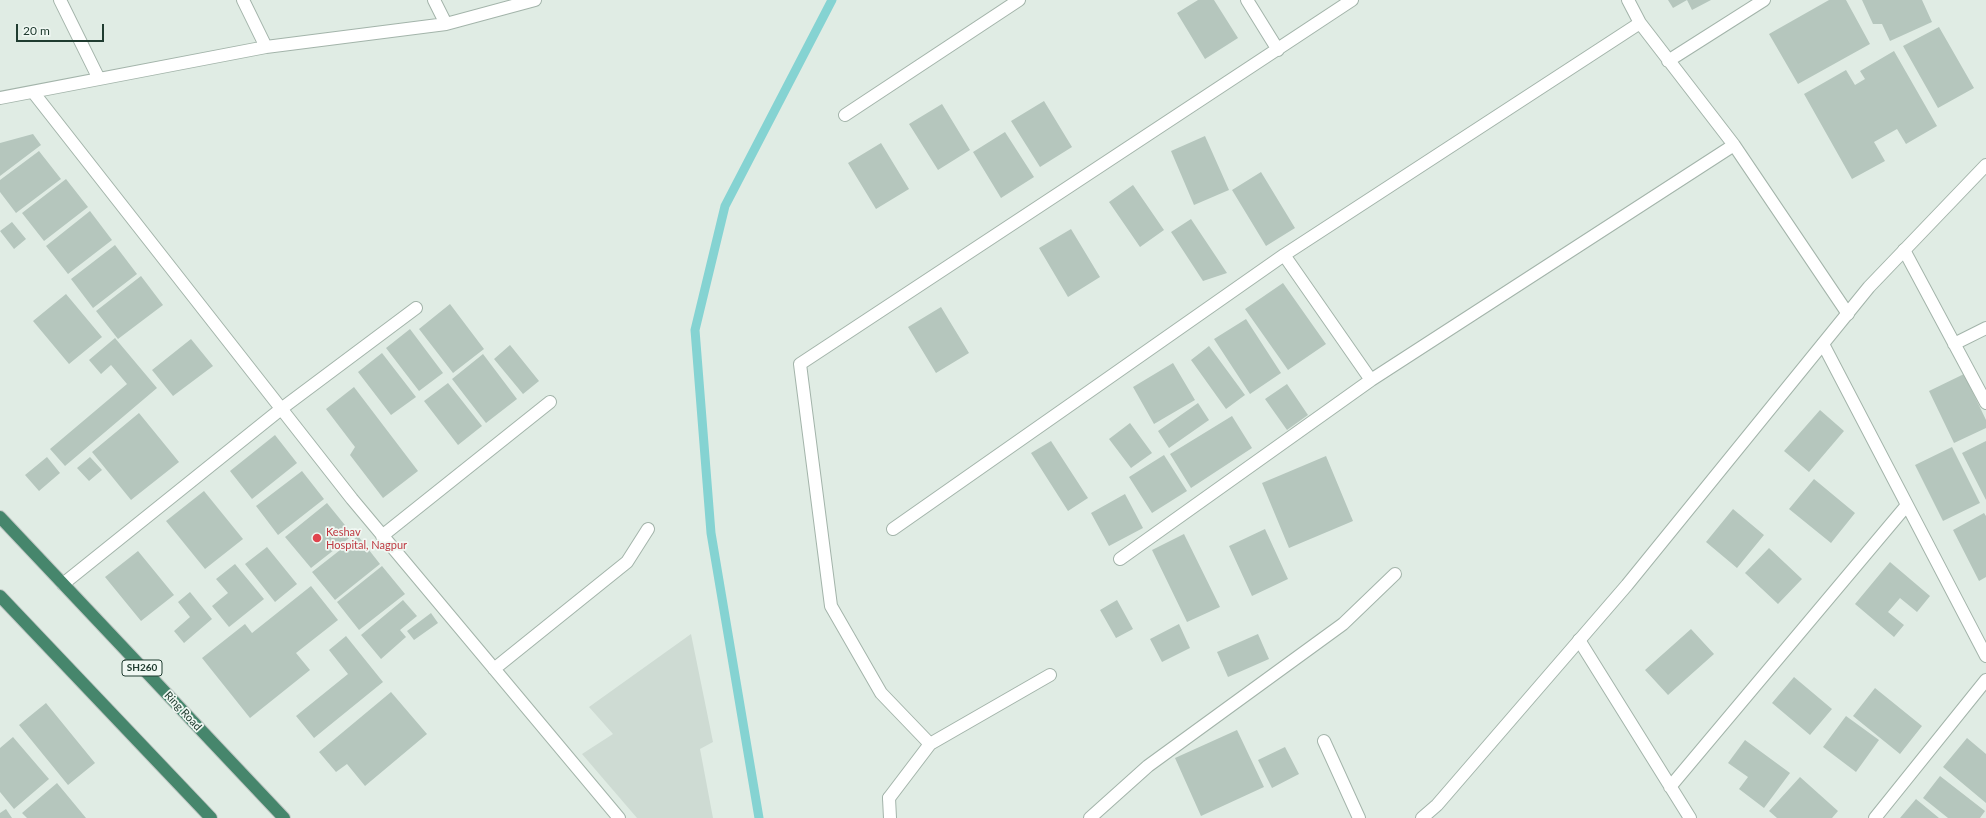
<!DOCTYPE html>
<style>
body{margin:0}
#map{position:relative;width:1986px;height:818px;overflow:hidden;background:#e0ece4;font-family:Lato,sans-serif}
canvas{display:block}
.scale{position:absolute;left:16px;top:24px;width:88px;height:18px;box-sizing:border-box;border:2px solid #203c30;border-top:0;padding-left:5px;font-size:12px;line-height:14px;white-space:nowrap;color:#203c30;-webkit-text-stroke:3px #f0f8f3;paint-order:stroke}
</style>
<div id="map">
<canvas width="1986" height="818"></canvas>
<div class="scale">20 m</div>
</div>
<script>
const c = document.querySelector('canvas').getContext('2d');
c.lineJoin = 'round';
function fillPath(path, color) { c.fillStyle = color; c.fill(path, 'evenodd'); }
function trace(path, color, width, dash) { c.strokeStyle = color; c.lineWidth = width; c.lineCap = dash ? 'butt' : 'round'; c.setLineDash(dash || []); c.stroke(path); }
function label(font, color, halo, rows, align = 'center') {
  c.font = font + ' Lato,sans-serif'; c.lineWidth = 3.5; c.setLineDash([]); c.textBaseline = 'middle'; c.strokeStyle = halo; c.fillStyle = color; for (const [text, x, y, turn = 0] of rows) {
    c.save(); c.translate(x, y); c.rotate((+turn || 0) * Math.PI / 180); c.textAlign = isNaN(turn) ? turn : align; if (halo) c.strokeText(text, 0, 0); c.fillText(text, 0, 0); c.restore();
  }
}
const built = new Path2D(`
 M691 634 713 742 700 749 713 818H637L582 754 613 734 589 707Z`);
const stream = new Path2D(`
 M759 818 711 533 695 330 725 206 832 0`);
const building = new Path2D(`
 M1198 0H1214L1238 38 1205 59 1177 13Z
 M1668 0H1711L1692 10 1687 0 1673 8Z
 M1829 0H1846L1870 44 1798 84 1769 34Z
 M1862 0H1922L1932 22 1890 41 1882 24H1873Z
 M1939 27 1974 88 1938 108 1903 46Z
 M1894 51 1937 126 1906 144 1897 129 1874 142 1885 161 1852 179 1804 94 1846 70 1855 85 1865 79 1860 71Z
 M1044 101 1072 147 1040 167 1011 121Z
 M942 104 970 150 938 170 909 124Z
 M1005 132 1034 177 1001 198 973 152Z
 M33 134 41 145 0 176V143Z
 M1205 136 1229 190 1194 205 1171 151Z
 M881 143 909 189 876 209 848 163Z
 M39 151 61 179 16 213 0 192V180Z
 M1261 172 1295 228 1266 246 1232 190Z
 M66 179 88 207 44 241 22 213Z
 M1133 185 1164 230 1140 247 1109 202Z
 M90 211 112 240 68 274 46 246Z
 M1191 219 1227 273 1203 281 1171 232Z
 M12 222 26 239 14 249 0 231Z
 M1071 229 1100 277 1068 297 1039 248Z
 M115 245 137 274 93 308 71 279Z
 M141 276 163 305 118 339 96 311Z
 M1283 283 1326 344 1288 370 1245 309Z
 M66 294 102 337 69 364 33 321Z
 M450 304 484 349 453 373 419 329Z
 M941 307 969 353 936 373 908 327Z
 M1246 319 1281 373 1250 394 1214 339Z
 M410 329 443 373 419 391 386 348Z
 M115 338 157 388 65 466 50 449 127 384 111 365 101 374 89 360Z
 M191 339 213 366 173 396 152 370Z
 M510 345 539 381 523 394 494 359Z
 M1209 346 1245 395 1226 409 1191 360Z
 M382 353 416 397 391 415 358 372Z
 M483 354 517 399 486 423 452 379Z
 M1173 363 1195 400 1154 424 1133 387Z
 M1964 374 1986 420V428L1954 443 1929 391Z
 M448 383 482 426 458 445 424 401Z
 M1287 384 1308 415 1287 430 1265 399Z
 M354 387 418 471 383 498 350 455 355 447 326 409Z
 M1198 403 1209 420 1169 448 1158 431Z
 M1820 410 1844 431 1809 472 1784 451Z
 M139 413 179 462 131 500 92 452Z
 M1232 416 1252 448 1191 488 1170 454Z
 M1130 423 1152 453 1131 468 1109 439Z
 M275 435 297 463 252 499 230 471Z
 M1051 441 1088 498 1068 511 1031 453Z
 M1986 441V500L1962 453Z
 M1952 447 1980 503 1943 521 1915 465Z
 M1164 455 1187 491 1152 513 1129 477Z
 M1326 456 1353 521 1289 548 1262 483Z
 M47 457 60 473 39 491 25 475Z
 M90 457 102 470 89 481 77 468Z
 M302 471 324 499 278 535 256 506Z
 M1814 479 1855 513 1831 543 1789 509Z
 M204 491 243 539 205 569 166 521Z
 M1125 494 1143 528 1109 546 1091 513Z
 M327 503 353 535 311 568 285 537Z
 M1733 509 1764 535 1737 568 1706 542Z
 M1984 513 1986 516V577L1979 581 1953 530Z
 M1265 529 1288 579 1252 596 1229 546Z
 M1184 534 1220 607 1187 622 1152 550Z
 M358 536 380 564 335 600 312 572Z
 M267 547 297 584 275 602 245 564Z
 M1769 548 1802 579 1778 604 1745 573Z
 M138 551 174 595 141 621 105 577Z
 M1890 562 1930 596 1917 612 1900 598 1888 612 1904 625 1894 637 1855 604Z
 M235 564 264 599 229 627 212 606 228 593 216 579Z
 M382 566 405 594 359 630 337 602Z
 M311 586 338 620 296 653 310 670 250 718 202 658 245 624 252 633Z
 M190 592 212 619 184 643 174 631 190 617 178 602Z
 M403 600 417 616 400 630 406 637 381 659 361 635Z
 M1117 600 1133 629 1116 638 1100 610Z
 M431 613 438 623 414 640 407 631Z
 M1179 624 1190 648 1162 662 1150 639Z
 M1691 629 1714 654 1668 695 1645 670Z
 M1258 634 1269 659 1228 677 1217 652Z
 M346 636 383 682 314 738 296 716 348 674 329 650Z
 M1794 677 1832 709 1810 735 1772 703Z
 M1875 688 1922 726 1900 754 1853 716Z
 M391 692 427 734 365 786 347 764 336 772 319 752Z
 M46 703 95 763 68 785 19 725Z
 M1846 716 1879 740 1856 772 1823 747Z
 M1237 730 1264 787 1201 816 1175 758Z
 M13 737 49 779 14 809 0 792V748Z
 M1967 738 1986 754V803L1943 767Z
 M1745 740 1790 773 1764 808 1739 789 1748 777 1728 763Z
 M1285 747 1299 774 1272 788 1258 760Z
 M1940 776 1985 811 1980 818H1948L1923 798Z
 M1800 777 1838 811 1832 818H1777L1769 811Z
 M57 783 86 818H27L22 813Z
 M1916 799 1939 818H1900Z
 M6 809 12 818H0V813Z`);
const service = new Path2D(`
 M889 798 890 818`);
const minor = new Path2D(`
 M60 0 99 79
 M243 0 266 47
 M434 0 446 24
 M1247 0 1278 50
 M1628 0 1640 23 1734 145 1848 314
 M1668 61 1764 0
 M33 92 352 499 619 818
 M0 98 266 47 446 24 535 0
 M845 115 1019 0
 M1904 250 1986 403
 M1284 255 1371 380 1734 145
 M1823 344 1986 656
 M1954 344 1986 328
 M893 529 1284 255 1640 23
 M382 536 550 402
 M1120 559 1371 380
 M63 584 281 409 416 308
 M1579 640 1690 818
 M494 669 627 562 648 529
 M1050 675 930 744 881 693 831 606 800 364 1352 0
 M1324 741 1359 818
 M1670 787 1907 505
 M889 798 930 744
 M1090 818 1148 766 1343 624 1395 574
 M1875 818 1986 680`);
const tertiary = new Path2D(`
 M1422 818 1437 805 1627 585 1869 287 1986 165`);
const trunk = new Path2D(`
 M0 517 284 818
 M0 596 211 818`);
const markers = [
 [317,538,5,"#e0444e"]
];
const shields = [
 [142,668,40]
];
const shieldNames = [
 ["SH260",142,668]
];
const healthNames = [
 ["Keshav",326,532],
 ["Hospital, Nagpur",326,545]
];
const streetNames = [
 ["Ring Road",183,711,47]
];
fillPath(built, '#cedbd3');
trace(stream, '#85d3d2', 9);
fillPath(building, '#b5c6bd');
trace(service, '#a3b4aa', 14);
trace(minor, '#a3b4aa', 14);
trace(tertiary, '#a3b4aa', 14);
trace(trunk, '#c1c8c5', 14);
trace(service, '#fff', 12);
trace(minor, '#fff', 12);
trace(tertiary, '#fff', 12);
trace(trunk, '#46866c', 12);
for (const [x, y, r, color] of markers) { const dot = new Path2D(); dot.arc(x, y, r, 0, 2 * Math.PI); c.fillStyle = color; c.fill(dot); trace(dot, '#f0f8f3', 1.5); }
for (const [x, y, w] of shields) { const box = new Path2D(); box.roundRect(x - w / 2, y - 8, w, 16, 3); c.fillStyle = '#f0f8f3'; c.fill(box); trace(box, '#203c30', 1); }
label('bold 10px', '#203c30', null, shieldNames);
label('11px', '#be3a42', '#f0f8f3', healthNames, 'left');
label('11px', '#203c30', '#f0f8f3', streetNames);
</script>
